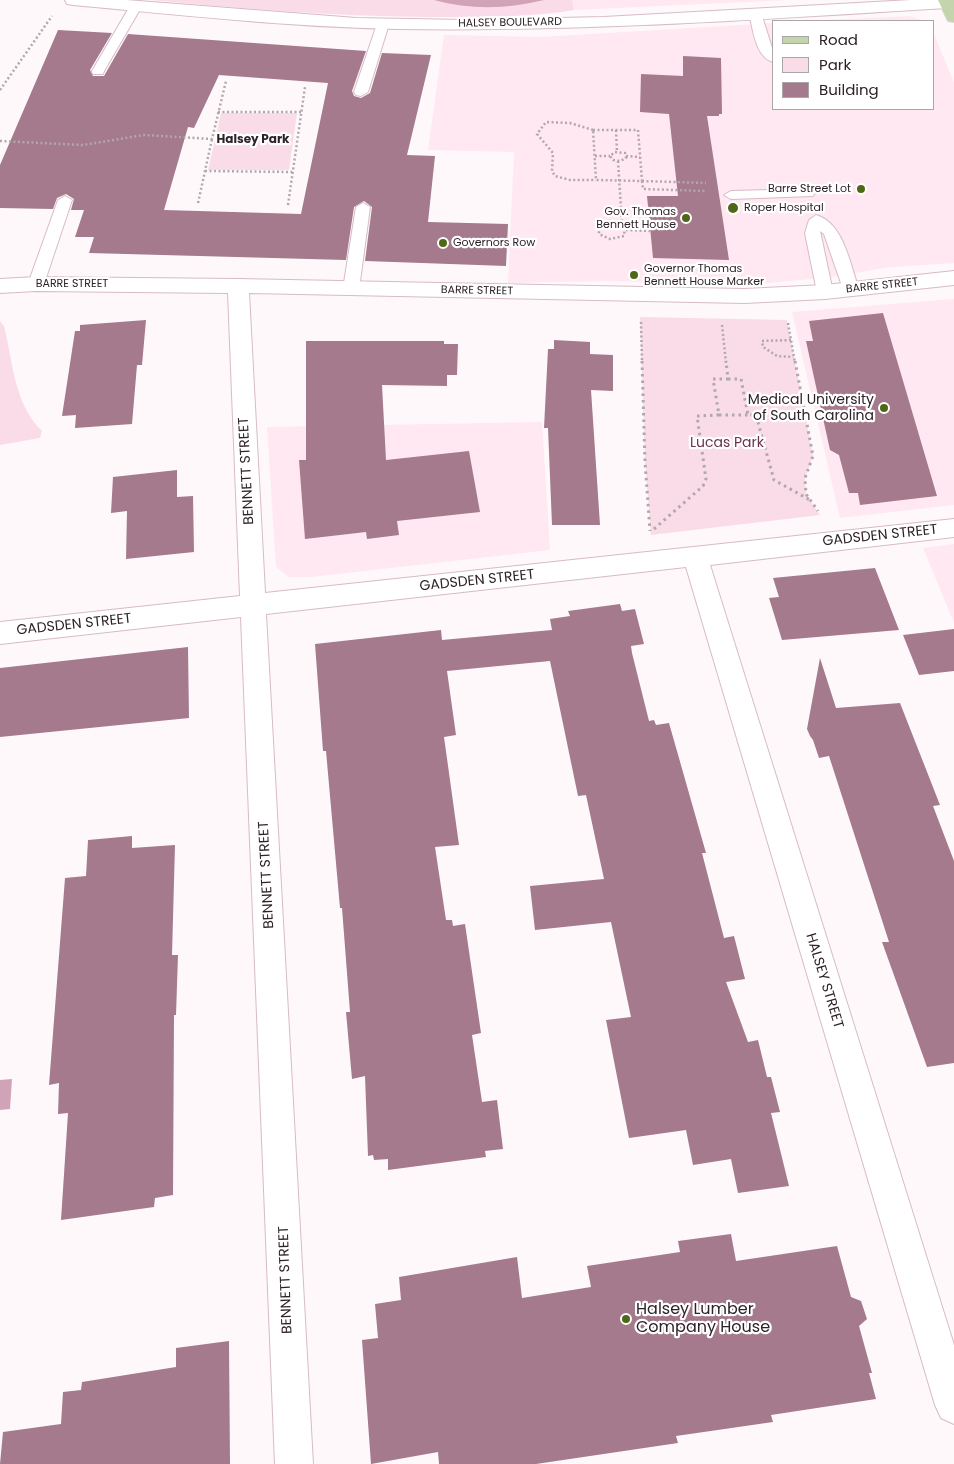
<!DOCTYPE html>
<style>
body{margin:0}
#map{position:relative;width:954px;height:1464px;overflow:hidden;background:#fef8fb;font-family:Poppins,sans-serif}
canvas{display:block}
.legend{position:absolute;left:772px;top:20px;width:162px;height:90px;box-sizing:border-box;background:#fff;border:1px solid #aba7a9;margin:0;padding:6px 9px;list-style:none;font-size:15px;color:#2d2227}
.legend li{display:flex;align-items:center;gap:10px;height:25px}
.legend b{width:25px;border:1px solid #aba7a9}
</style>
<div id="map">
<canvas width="954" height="1464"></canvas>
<ul class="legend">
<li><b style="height:6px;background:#c4d4ab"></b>Road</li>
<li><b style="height:14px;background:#fadbe8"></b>Park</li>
<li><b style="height:14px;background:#a47a8c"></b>Building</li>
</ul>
</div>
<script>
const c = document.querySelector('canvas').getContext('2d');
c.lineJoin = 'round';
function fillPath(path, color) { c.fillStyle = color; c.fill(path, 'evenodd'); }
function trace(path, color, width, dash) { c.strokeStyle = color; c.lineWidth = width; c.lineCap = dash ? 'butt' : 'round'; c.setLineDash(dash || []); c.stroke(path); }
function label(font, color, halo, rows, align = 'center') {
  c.font = font + ' Poppins,sans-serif'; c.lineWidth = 4.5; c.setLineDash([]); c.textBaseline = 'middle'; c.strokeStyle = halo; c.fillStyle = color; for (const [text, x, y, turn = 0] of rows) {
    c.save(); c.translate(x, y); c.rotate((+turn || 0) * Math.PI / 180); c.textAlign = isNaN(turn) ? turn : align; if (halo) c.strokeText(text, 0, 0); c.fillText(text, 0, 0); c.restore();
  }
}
const built = new Path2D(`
 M572 0H788L574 10Z
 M909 16 924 21H803L891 17Z
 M773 23V109H933V32L954 82V263L891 267 831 277 759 284 604 281 508 283 514 152 428 150 444 35 541 37Z
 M954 299V505L840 518 792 312Z
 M542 422 550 550 311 577H289L276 567 267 427Z
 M954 544V623L923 548Z`);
const green = new Path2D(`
 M151 0H572L574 10C525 18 475 17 425 17 333 16 243 9 151 0Z
 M221 113H297L289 170H208Z
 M640 317 787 320 813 456 805 478 806 494 820 515 651 535 645 462Z
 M0 321 4 326C13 362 14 404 42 431L40 438 0 445Z`);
const water = new Path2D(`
 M434 0H544C508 9 471 10 434 0Z
 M12 1079 10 1109 0 1110V1080Z`);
const building = new Path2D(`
 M58 30 112 33 90 70 93 76H104L128 34 366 51 352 91 354 96 361 98 370 93 382 53 431 55 407 155 435 156 428 222 508 224 506 266 365 261 372 207 364 201 354 207 346 260 89 253 94 237H75L84 210H71L74 199 66 194 57 198 53 209 0 208V165ZM219 75 328 83 301 214 164 210 188 127 194 128Z
 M683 56 721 58 722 114H719V116H707L729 260 653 258 647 196H678L669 114 640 112 641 74 683 76Z
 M883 313 937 496 860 505 858 493H849L839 455 830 450 806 341H813L809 321Z
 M146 320 142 365H137L132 424 75 428 76 415 62 416 75 331H80V325Z
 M554 340 590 342V354L613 355V391L591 390 600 525H552L548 428H544L548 349H554Z
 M306 341H444V344H458L457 375H447V386L382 385 386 460 469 451 480 512 397 521 399 535 367 539 366 532 305 539 299 460H306Z
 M177 470V497L193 496 194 552 126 559 127 511 111 513 113 477Z
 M875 568 899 630 782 640 769 598 779 597 773 578Z
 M620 604 622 611 635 609 644 644 631 646 632 653 649 721 654 720 656 725 669 723 706 853H702L724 938 734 936 745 979 726 982 748 1042 758 1040 767 1077H771L780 1112 771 1113 789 1186 738 1193 731 1159 693 1165 686 1130 629 1138 606 1020 631 1017 611 922 535 930 530 886 604 879 586 795 578 796 550 661 447 671 456 735 444 737 459 845 435 847 446 920H452L453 926 465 924 481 1033 472 1035 482 1102 497 1100 503 1149 485 1151 486 1157 388 1170V1159L374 1160 373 1155 368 1156 365 1076 352 1079 346 1012H350L342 908H340L326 751H323L315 644 441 630 442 640 552 630 550 619 570 616 568 611Z
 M954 629V671L919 675 903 635Z
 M188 647 189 718 0 737V668Z
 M820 658 836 708 900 703 940 805 933 806 954 861V1063L927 1067 882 942H889L829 756 819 758 813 740 810 736 807 729Z
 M132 836V848L175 845 172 955H178L176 1015H174L173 1195 155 1198 154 1207 61 1220 68 1113 58 1114 59 1083 49 1085 65 878 86 876 88 840Z
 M731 1234 736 1261 837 1246 851 1297 861 1301 867 1319 859 1326 872 1373H869L876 1399 771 1415 773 1422 676 1436 678 1443 536 1464H439L438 1452 371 1464 362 1340 378 1338 375 1304 401 1300 399 1277 517 1257 522 1298 591 1287 587 1266 680 1252 678 1241Z
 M229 1341 230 1464H0L3 1432 61 1424 63 1392 81 1390 82 1382 176 1367V1348Z`);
const pathFar1 = new Path2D(`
 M0 90 52 16
 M218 112H301
 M593 130 570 123 546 122 537 134 553 153 552 171 555 176 570 180H596
 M593 130H638L642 181 596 180Z
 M616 130 617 152
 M0 141 83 145 144 135 212 139 226 81
 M615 152 625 153 626 158 620 161 613 160 610 156Z
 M595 156H610
 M626 156 640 157
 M618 161 622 224
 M205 171 293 172
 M642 181 706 183
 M642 181 643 189 705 191
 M198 203 212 139
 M288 205 305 87
 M609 221 619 222 625 227 624 236 610 239 599 234V226Z
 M626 230 650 231
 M641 322 642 363
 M788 323 795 363
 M722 325 726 363
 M791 340 762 341 763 347 777 356 793 357`);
const path = new Path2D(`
 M642 361 645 462 650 531
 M795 361 813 456 805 478 806 494 818 511
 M728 379H741L748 415H756L774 480 810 500
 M719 415H748
 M654 529 703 486 706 479 697 416 719 415 713 379H728L726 361`);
const lane = new Path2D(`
 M136 2 142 6 104 71 103 74H93L92 71 130 6Z
 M755 9 761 13 773 51V62C755 57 753 28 749 13Z
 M383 20 389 24 368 92 361 96 356 95 354 92 377 24Z
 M808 189 815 193 813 196 731 199 724 195 731 191Z
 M65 196 72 200 44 284 36 289 31 288 28 284 58 200Z
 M363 203 370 207 359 289 351 294 343 289 356 207Z
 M816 215C844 223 850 265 859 289L856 293 851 294 843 289 824 234 820 231 833 292 830 296H820L817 292 805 233 809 220Z`);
const street = new Path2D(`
 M65 0H126L356 18 466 20 604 17 911 0H953L954 5 947 8C764 19 581 32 398 29 289 27 181 15 73 5L67 4Z
 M954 271V285L825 299 744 303 249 293 265 593 954 519V537L710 565 954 1345V1424L941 1418 935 1405 686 567 266 614 313 1464H275L241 617 0 644V622L240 596 228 293 36 291 0 293V279L36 277 238 279 744 289 825 285Z`);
const primary = new Path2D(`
 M938 0H954V22L948 21Z`);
const markers = [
 [861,189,5,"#4e6718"],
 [733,208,6,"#4e6718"],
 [686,218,5,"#4e6718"],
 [443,243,5,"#4e6718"],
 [634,275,5,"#4e6718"],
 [884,408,5,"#4e6718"],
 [626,1319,5,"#4e6718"]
];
const farStreetnames = [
 ["HALSEY BOULEVARD",510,23,-1],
 ["BARRE STREET",72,284],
 ["BARRE STREET",882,286,-6],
 ["BARRE STREET",477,291,1]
];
const farPoinames = [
 ["Barre Street Lot",851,189,"right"],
 ["Roper Hospital",744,208],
 ["Gov. Thomas",676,212,"right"],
 ["Bennett House",676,225,"right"],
 ["Governors Row",453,243],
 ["Governor Thomas",644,269],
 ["Bennett House Marker",644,282]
];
const farNeighbourhoodnames = [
 ["Halsey Park",253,140]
];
const poiNames = [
 ["Medical University",874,400],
 ["of South Carolina",874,416]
];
const parkNames = [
 ["Lucas Park",727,443]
];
const streetNames = [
 ["BENNETT STREET",247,471,-93],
 ["GADSDEN STREET",880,536,-6],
 ["GADSDEN STREET",477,581,-6],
 ["GADSDEN STREET",74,625,-6],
 ["BENNETT STREET",267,875,-93],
 ["HALSEY STREET",824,981,73],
 ["BENNETT STREET",286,1280,-92]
];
const nearPoinames = [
 ["Halsey Lumber",636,1310],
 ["Company House",636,1328]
];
fillPath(built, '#ffe8f1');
fillPath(green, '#fadbe8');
fillPath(water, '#d0a3b6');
fillPath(building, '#a47a8c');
trace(lane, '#d7bbc6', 2);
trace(street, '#d7bbc6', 2);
trace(primary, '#d9d7d8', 2);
trace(pathFar1, '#b0a8ac', 2.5, [2, 2.5]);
trace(path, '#b0a8ac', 3, [2.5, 4]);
fillPath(lane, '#fff');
fillPath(street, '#fff');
fillPath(primary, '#c4d4ab');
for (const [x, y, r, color] of markers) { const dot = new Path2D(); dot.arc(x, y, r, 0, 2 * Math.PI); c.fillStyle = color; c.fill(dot); trace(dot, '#fff', 2); }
label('11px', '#2d2227', '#fff', farStreetnames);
label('11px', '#2d2227', '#fff', farPoinames, 'left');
label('bold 12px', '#2d2227', '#fff', farNeighbourhoodnames);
label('14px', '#2d2227', '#fff', poiNames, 'right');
label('14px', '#6b324d', '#fff', parkNames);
label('14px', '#2d2227', '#fff', streetNames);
label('16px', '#2d2227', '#fff', nearPoinames, 'left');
</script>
